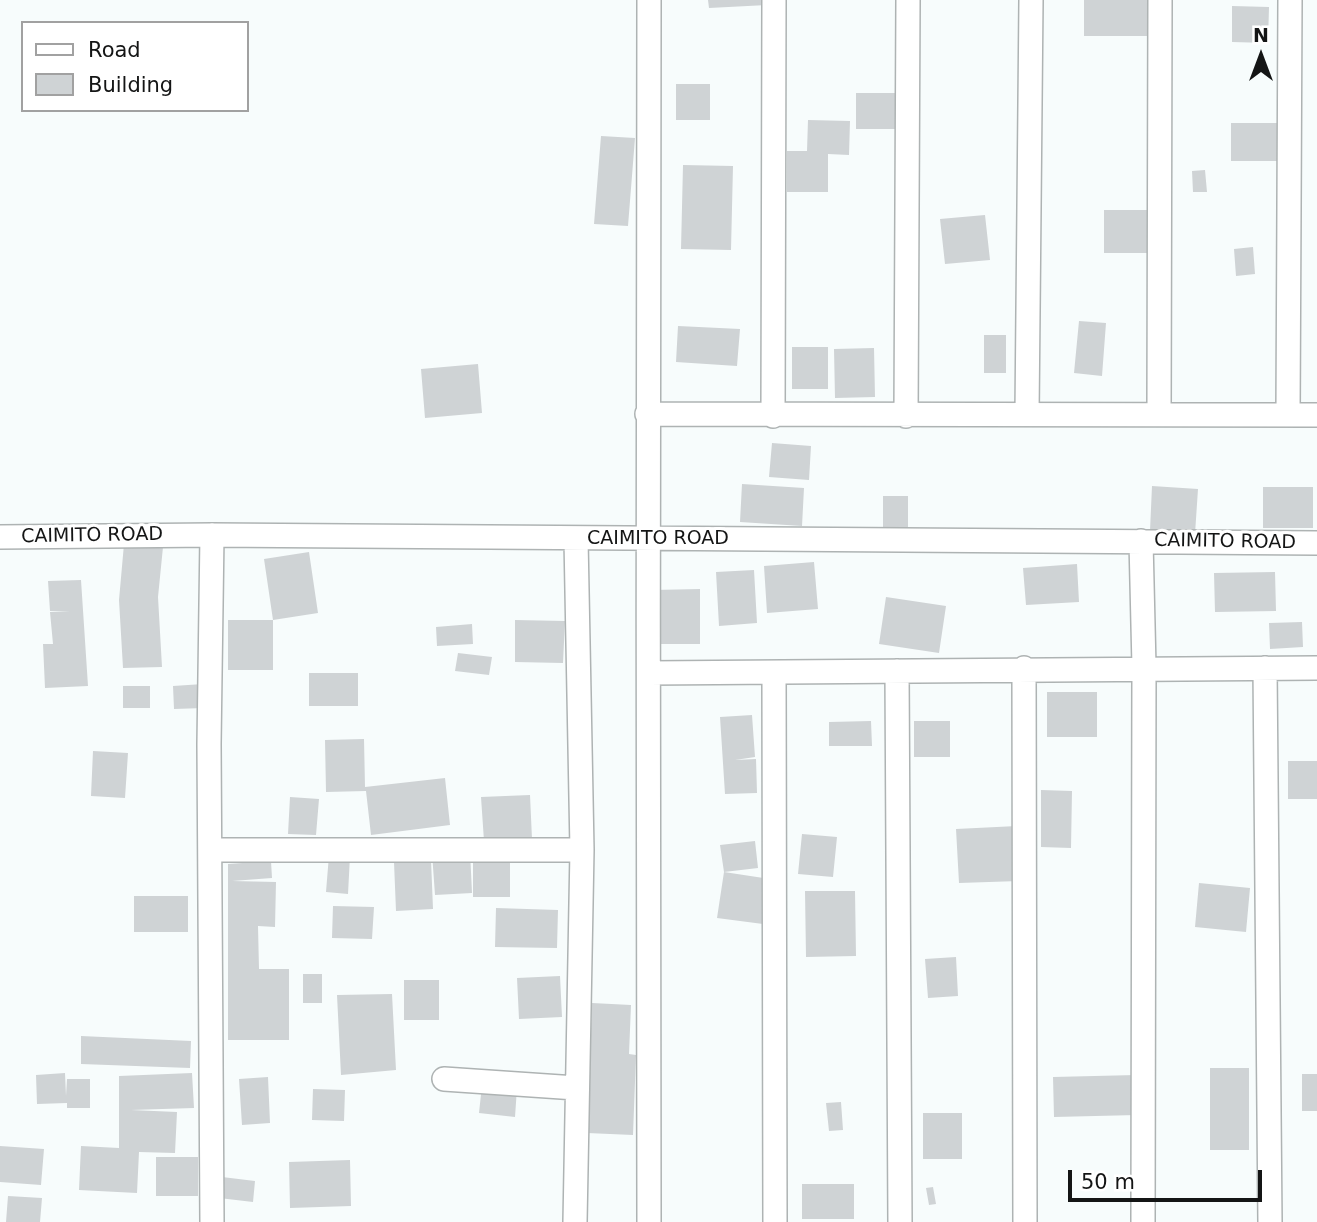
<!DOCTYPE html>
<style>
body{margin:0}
#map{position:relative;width:1317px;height:1222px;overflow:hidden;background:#f7fcfc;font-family:"DejaVu Sans",sans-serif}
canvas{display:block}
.legend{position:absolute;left:21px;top:21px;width:228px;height:91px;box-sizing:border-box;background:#fff;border:2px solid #a1a1a1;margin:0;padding:9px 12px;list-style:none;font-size:21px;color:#141515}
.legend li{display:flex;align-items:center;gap:14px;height:35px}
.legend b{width:35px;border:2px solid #a1a1a1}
.north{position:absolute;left:1226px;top:21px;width:70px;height:70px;-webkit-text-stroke:5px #fff;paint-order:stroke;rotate:0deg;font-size:19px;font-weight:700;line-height:28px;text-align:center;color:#141515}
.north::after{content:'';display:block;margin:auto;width:24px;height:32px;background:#141515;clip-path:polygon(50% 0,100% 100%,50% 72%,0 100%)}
.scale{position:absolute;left:1068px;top:1170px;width:194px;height:32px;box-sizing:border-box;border:4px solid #141515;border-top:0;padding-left:9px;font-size:21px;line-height:24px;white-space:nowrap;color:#141515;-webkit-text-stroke:5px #fff;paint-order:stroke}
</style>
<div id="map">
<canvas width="1317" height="1222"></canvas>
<ul class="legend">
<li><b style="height:9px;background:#fff"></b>Road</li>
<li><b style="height:19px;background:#cfd3d5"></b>Building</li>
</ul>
<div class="north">N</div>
<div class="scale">50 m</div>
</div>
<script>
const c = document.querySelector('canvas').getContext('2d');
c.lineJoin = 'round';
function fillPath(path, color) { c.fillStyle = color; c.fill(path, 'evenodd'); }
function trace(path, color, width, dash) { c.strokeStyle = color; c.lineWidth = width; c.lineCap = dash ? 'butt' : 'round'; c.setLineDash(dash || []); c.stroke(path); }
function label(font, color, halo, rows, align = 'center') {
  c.font = font + ' "DejaVu Sans",sans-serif'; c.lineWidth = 6; c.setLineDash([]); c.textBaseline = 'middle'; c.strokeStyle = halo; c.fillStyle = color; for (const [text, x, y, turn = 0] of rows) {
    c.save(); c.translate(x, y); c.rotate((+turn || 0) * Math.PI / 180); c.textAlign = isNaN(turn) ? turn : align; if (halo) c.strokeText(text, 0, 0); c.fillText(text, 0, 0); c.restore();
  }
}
const building = new Path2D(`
 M708 0H766L767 5 709 8Z
 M1084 0H1152V36H1084Z
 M1232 6 1269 7 1268 43 1232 42Z
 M676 84H710V120H676Z
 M856 93H902V129H856Z
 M808 120 850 121 849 155 828 154V192H787V151H807Z
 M1231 123H1278V161H1231Z
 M601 136 635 138 628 226 594 224Z
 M683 165 733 166 731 250 681 249Z
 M1205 170 1207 192H1193L1192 171Z
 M1104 210H1152V253H1104Z
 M985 215 990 260 945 264 940 219Z
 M1253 247 1255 274 1236 276 1234 249Z
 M1079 321 1106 323 1102 376 1074 373Z
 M678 326 740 329 737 366 676 362Z
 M984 335H1006V373H984Z
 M792 347H828V389H792Z
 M874 348 875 397 835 398 834 349Z
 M478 364 482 413 425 418 421 369Z
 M772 443 811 446 809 480 769 477Z
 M742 484 804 488 802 526 740 522Z
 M1152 486 1198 489 1195 534 1150 531Z
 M1263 487H1313V528H1263Z
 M883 496H908V540H883Z
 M124 544 163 547 158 597 162 667 123 668 119 600Z
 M309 552 318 613 273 620V670H228V620H273L264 559Z
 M814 562 818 609 767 613 764 566Z
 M1077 564 1079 602 1026 605 1023 568Z
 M754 570 757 623 719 626 716 572Z
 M1275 572 1276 611 1215 612 1214 573Z
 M81 580 88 686 45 688 43 644H53L50 612 70 611H50L48 581Z
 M700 589V644H654L653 590Z
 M886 597 946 606 939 653 879 644Z
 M515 620 565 621 563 663 515 662Z
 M1302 622 1303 647 1270 649 1269 623Z
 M472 624 473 644 437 646 436 627Z
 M458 653 492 657 489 675 455 671Z
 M309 673H358V706H309Z
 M203 684 204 708 174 709 173 686Z
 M123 686H150V708H123Z
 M1047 692H1097V737H1047Z
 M752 715 755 757 735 760 756 759 757 793 725 794 720 717Z
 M871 721 872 746H829V722Z
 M914 721H950V757H914Z
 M364 739 365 787 445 778 450 825 371 835 366 791 326 792 325 740Z
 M93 751 128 753 125 798 91 796Z
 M1288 761H1317V799H1288Z
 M1041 790 1072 791 1071 848 1041 847Z
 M530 795 532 839 484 841 481 797Z
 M290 797 319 799 316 835 288 834Z
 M1017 826 1019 881 959 883 956 829Z
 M802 834 837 837 833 877 798 874Z
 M755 841 758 868 724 872 720 845Z
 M470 851 472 893 435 895 432 853Z
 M473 854H510V897H473Z
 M329 855 350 856 348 894 326 892Z
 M431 860 433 909 396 911 394 862Z
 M271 861 272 878 232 881 276 882 275 927 258 926 259 969H289V1040H228V864Z
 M724 872 770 879 763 924 717 918Z
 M1199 883 1250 888 1246 932 1195 927Z
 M805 891H855L856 956 806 957Z
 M134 896H188V932H134Z
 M333 906 374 907 372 939 332 938Z
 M496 908 558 910 557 948 495 947Z
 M956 957 958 996 928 998 925 959Z
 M303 974H322V1003H303Z
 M560 976 562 1017 519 1019 517 978Z
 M404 980H439V1020H404Z
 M392 994 396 1070 341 1075 337 995Z
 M592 1003 631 1005 629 1054 636 1055 633 1135 587 1133Z
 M81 1036 191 1041 190 1068 81 1064Z
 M1210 1068H1249V1150H1210Z
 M65 1073 66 1096 67 1079H90V1108H67V1103L37 1104 36 1075Z
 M192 1073 194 1108 131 1110 177 1112 175 1153 139 1152 137 1193 79 1190 81 1146 119 1148V1076Z
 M1302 1074H1317V1111H1302Z
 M1136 1075 1137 1115 1054 1117 1053 1077Z
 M268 1077 270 1123 242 1125 239 1079Z
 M482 1085 517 1088 515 1117 479 1113Z
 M313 1089 345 1090 344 1121 312 1120Z
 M841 1102 843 1130 829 1131 826 1103Z
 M923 1113H962V1159H923Z
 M0 1146 44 1149 41 1185 0 1182Z
 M156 1157H198V1196H156Z
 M350 1160 351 1206 290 1208 289 1162Z
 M222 1177 255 1181 253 1202 219 1198Z
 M802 1184H854V1219H802Z
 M933 1187 936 1204 929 1205 926 1188Z
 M8 1196 42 1198 40 1222H6Z`);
const minor = new Path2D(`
 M647 414 1317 415
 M1027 414 1031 0
 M1159 414 1160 0
 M1288 414 1290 0
 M773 416 774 0
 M906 416 908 0
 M0 537 212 535 1317 543
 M1141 541 1144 667 1143 1222
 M1024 668 1025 1222
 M1265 668 1270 1222
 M897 671 900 1222
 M649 673 1317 668
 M774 673 775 1222
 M211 850H582
 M444 1079 576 1088
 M212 1222 209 744 212 535
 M575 1222 582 850 576 539
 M649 1222C649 815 647 407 649 0`);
const streetNames = [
 ["CAIMITO ROAD",92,536,-1],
 ["CAIMITO ROAD",658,539],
 ["CAIMITO ROAD",1225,542,1]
];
fillPath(building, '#cfd3d5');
trace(minor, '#aeb3b3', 26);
trace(minor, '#fff', 23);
label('19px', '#141515', '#fff', streetNames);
</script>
